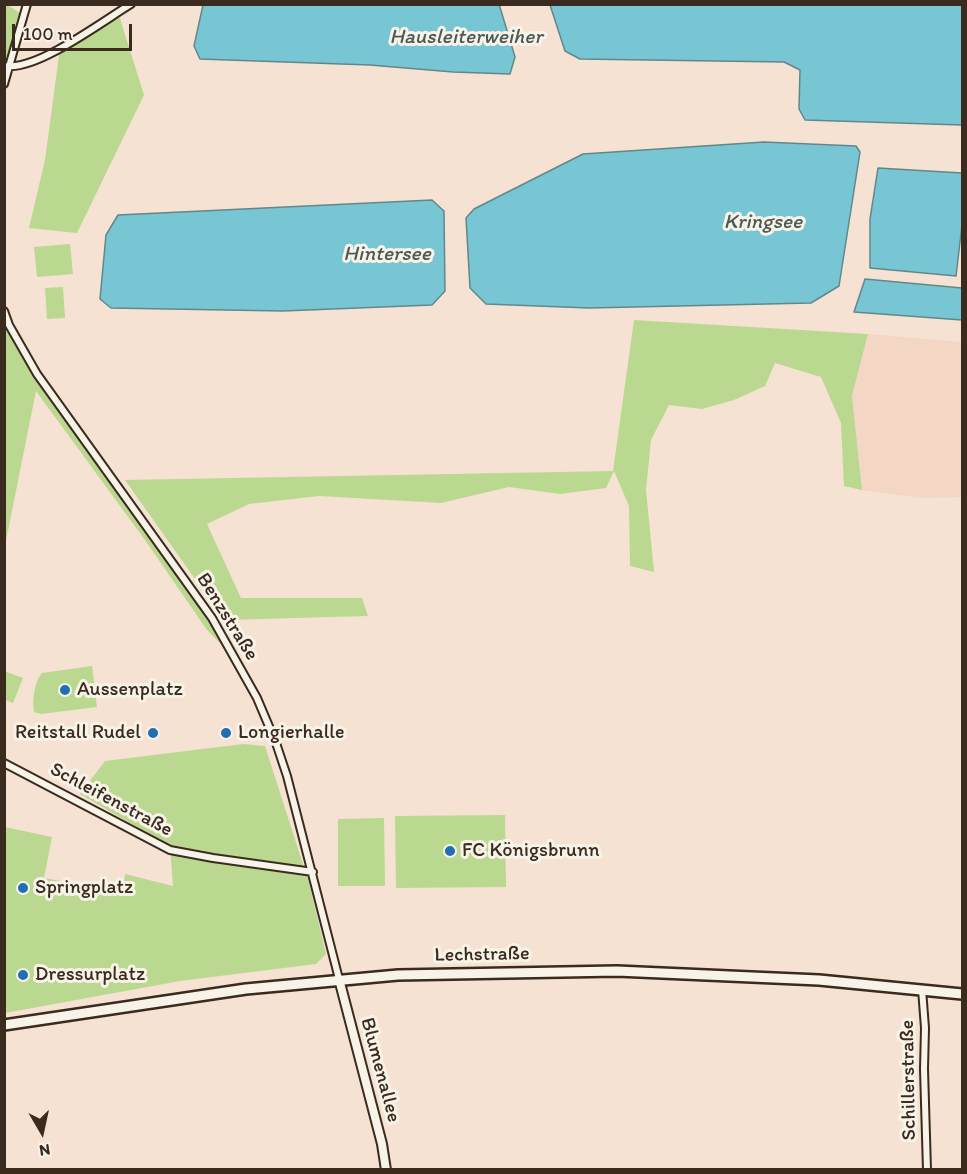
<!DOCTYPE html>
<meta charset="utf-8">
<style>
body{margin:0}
#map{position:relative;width:967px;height:1174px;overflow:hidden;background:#f5e2d3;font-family:Itim,sans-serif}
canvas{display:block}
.frame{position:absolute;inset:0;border:6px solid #3b2a1e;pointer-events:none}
.north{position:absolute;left:12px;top:1102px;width:60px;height:60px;-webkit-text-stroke:4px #f7f3e8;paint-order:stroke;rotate:171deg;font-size:16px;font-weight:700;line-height:24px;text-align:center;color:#3b2a1e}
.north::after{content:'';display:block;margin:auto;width:21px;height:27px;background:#3b2a1e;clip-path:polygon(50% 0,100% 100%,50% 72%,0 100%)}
.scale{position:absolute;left:12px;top:24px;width:120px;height:27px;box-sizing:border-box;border:3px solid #3b2a1e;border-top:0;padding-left:8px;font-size:18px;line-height:21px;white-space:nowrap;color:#3b2a1e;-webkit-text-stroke:4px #f7f3e8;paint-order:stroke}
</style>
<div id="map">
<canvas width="967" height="1174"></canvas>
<div class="frame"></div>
<div class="north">N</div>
<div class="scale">100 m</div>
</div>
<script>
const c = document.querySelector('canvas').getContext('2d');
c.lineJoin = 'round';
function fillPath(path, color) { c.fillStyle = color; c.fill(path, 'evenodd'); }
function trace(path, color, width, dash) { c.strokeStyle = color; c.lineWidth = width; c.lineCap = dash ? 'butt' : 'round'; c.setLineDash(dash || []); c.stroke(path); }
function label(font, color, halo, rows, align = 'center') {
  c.font = font + ' Itim,sans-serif'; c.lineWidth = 6; c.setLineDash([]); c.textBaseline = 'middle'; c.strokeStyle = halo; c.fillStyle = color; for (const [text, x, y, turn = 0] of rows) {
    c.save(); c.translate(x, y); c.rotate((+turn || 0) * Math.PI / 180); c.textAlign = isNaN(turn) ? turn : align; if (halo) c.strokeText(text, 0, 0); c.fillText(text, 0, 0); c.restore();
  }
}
const built = new Path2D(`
 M868 334 962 342V497L921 498 862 490 852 396Z`);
const green = new Path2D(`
 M6 4 20 13 5 62 4 5Z
 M118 12 144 95 77 233 29 228 45 160 60 48Z
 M70 244 73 274 37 277 34 247Z
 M63 287 65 318 47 319 45 288Z
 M5 311 22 350 226 642 221 644 207 630 145 540 36 391 5 546Z
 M634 320 868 334 852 396 862 490 844 486 841 423 821 377 775 363 765 386 734 400 702 409 669 405 651 440 646 490 654 572 630 566 629 506 614 471 606 488 560 494 509 487 441 503 319 496 249 504 207 524 241 598H362L368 616 224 620 125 480 613 471Z
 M92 666 97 707 41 714 34 712C32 701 34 682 42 673Z
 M4 671 23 678 13 703 5 700Z
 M243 744 265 746 309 883 326 954 316 964 180 981 5 1013V827L52 837 44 878 123 892 125 874 173 886 170 846 80 794 105 761Z
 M505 815 506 887 396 888 395 816Z
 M384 818 385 886H338V819Z`);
const water = new Path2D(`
 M499 4 515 57 510 74 453 72 370 65 200 59 194 46 203 5Z
 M550 5H962V125L805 120 799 109 800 70 784 62 580 59 565 51Z
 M764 142 856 146 860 152 839 286 811 303 589 308 486 304 470 288 466 218 474 209 583 154Z
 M878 168 962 173V225L956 276 870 268V219Z
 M432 200 444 211 445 291 432 305 283 311 111 308 100 299 106 235 118 215Z
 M865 279 962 288V320L854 312Z`);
const minor = new Path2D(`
 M8 66C39 69 103 21 131 4
 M4 84 27 4
 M4 311 9 325 37 374 212 618 257 698 276 743 287 776 339 979
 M4 763 170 850 213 858 313 872
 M922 989 925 1028 924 1069 927 1170`);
const tertiary = new Path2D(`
 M339 979 382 1144 386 1170`);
const primary = new Path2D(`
 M4 1025 246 989 398 975 617 971 819 980 962 994`);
const markers = [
 [65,690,6,"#1f6fb2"],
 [153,733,6,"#1f6fb2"],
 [226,733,6,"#1f6fb2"],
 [450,851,6,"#1f6fb2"],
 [23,888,6,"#1f6fb2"],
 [23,975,6,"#1f6fb2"]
];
const streetNames = [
 ["Benzstraße",227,617,58],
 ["Schleifenstraße",111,800,28],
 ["Lechstraße",482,955,-1],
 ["Blumenallee",380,1070,75],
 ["Schillerstraße",909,1080,-91]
];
const poiNames = [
 ["Aussenplatz",77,690],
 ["Reitstall Rudel",141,733,"right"],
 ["Longierhalle",238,733],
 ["FC Königsbrunn",462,851],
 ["Springplatz",35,888],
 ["Dressurplatz",35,975]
];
const waterNames = [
 ["Hausleiterweiher",466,38],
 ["Kringsee",763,223],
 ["Hintersee",387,255]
];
fillPath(built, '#f4d6c4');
fillPath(green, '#bbd890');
fillPath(water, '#78c6d4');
trace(water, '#60888b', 1.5);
trace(minor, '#3b2a1e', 10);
trace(tertiary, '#3b2a1e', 12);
trace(primary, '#3b2a1e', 14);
trace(minor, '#f7f3e8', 6);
trace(tertiary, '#f7f3e8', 8);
trace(primary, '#f7f3e8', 9);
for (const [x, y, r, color] of markers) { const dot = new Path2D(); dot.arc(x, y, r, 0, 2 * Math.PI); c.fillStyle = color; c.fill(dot); trace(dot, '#f7f3e8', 2); }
label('20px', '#3b2a1e', '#f7f3e8', streetNames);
label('20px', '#3b2a1e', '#f7f3e8', poiNames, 'left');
label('italic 21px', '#4d5955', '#f7f3e8', waterNames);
</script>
